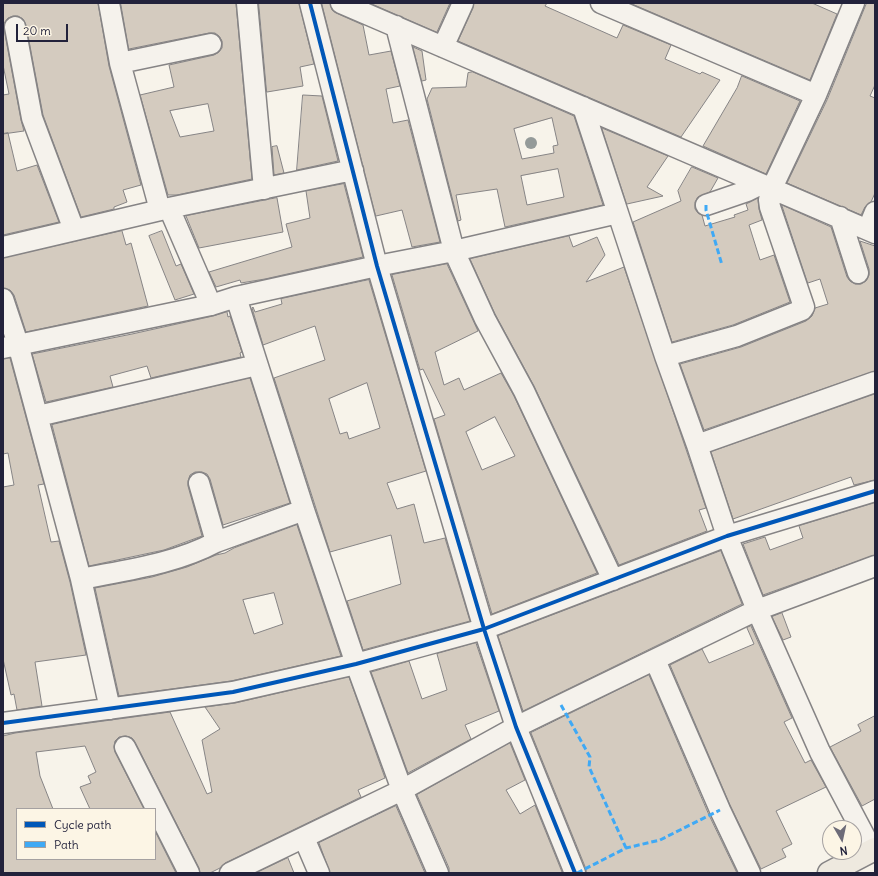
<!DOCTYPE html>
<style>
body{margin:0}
#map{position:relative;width:878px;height:876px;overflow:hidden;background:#f7f3ea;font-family:Delius,sans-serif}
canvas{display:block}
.frame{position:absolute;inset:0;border:4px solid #22223b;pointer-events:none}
.legend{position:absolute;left:16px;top:808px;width:140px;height:52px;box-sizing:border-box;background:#fcf5e5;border:1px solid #a5a1a1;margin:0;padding:5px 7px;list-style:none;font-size:12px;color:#22223b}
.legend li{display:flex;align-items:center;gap:8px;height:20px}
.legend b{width:20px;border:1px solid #a5a1a1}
.north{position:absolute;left:822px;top:820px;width:40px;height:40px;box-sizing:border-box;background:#fcf5e5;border:1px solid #a5a1a1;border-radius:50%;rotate:171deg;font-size:11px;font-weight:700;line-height:16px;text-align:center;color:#22223b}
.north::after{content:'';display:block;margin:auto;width:14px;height:18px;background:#6d6b78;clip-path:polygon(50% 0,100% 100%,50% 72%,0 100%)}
.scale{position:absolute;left:16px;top:24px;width:52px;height:18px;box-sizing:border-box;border:2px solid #22223b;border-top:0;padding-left:5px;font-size:12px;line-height:14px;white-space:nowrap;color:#22223b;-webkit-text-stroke:3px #fcf5e5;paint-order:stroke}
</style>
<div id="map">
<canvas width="878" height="876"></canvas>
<div class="frame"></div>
<ul class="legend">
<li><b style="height:5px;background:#0057b8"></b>Cycle path</li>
<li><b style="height:5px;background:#3fa9f5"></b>Path</li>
</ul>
<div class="north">N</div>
<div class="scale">20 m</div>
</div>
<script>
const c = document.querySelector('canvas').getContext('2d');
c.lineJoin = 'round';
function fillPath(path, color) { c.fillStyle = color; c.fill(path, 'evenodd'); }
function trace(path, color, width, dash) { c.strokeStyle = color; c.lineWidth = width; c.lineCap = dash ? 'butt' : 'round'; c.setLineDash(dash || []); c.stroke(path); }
const building = new Path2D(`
 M3 3H98L109 66 141 185 123 190 127 202 114 207V209L81 217 43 115 26 25 23 19 18 16H13L8 18 4 23V29L21 120 24 131 3 134V95L9 94 3 65Z
 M121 3H236L252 179 177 195H168L140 95 174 87 169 65 214 55 219 52 222 48V41L219 36 215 33H209L129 49ZM208 104 214 131 180 137 170 111Z
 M259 3H299L314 64 300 67 303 86 267 92Z
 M322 3H330L332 10 336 13 363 25 369 55 391 51 400 86 386 89 393 123 408 120 440 242 412 247 402 210 376 216Z
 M370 3H450L437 32Z
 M474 3H547L545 6 617 38 623 25 671 45 665 59 700 74 702 72 720 80 681 137 458 41 473 8Z
 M633 3H812L837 14 810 80 632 4Z
 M867 3H875V85L870 96 875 98V193L871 202 865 207 861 215 787 183 827 100Z
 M413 47 422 51 426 80 422 81Z
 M473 72 574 116 603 205 505 227 497 189 456 195 461 220 458 221 427 99 432 88 466 87 468 73ZM552 118 558 145 553 146 554 153 522 159 514 129ZM558 169 564 197 527 205 521 176Z
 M742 76 800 101 766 174 703 146 737 88Z
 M303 95 322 96 338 161 297 170Z
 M602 128 668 156 647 187 663 196 627 204Z
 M8 133 17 171 37 165 59 222 3 235V134Z
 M277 146 284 173 274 175 272 147Z
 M692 167 718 178 710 192 698 197 695 202V209L698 213 702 215 705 226 735 217 734 215 748 210 746 204 758 198 759 209 762 220 749 225 760 260 774 255 790 302 733 325 672 342 633 222 681 201 678 191Z
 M344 184 363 257 265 279 241 283 240 280 216 287 209 272 292 247 286 224 310 218 306 191Z
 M277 198 283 232 199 248 186 216Z
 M782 205 831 227 847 277 850 281 855 284H861L866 281 869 275V269L860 241 875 246V371L704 430 680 364 741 347 806 321 812 316 815 308 828 304 820 279 808 283Z
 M122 231 126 245 131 243 148 306 26 332 14 295 10 290 3 288V258Z
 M162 231 176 266 181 264 194 294 175 300 149 236Z
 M569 236 573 247 597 237 605 255 586 282 624 267 706 508 699 510 707 531 619 565 534 386 495 314 470 259Z
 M447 264 478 331 435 352 444 385 459 378 464 390 501 373 514 396 597 573 492 614 434 419 445 415 423 369 420 370 392 275ZM495 417 515 456 482 470 466 432Z
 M369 280 426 471 387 483 397 509 414 504 424 543 445 538 470 621 363 650 347 601 401 584 391 535 330 552 274 378 325 360 315 326 263 345 252 308 253 307 255 312 282 304 281 299ZM367 383 380 428 349 439 347 432 340 434 329 399Z
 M227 312 228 317 230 316 242 352 240 353 241 357 151 378 147 366 110 376 113 387 46 402 32 354 132 334 213 316Z
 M10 358 44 484 38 485 51 542 59 541 70 582 86 655 35 662 42 706 17 710 14 694 11 695 3 659V487L14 485 8 453 3 454V359Z
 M250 378 290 503 223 525 210 479 207 474 202 472H195L190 475 188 481V486L202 536 164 550 89 566 52 425Z
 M875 394V480L854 485 851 477 733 519 711 452Z
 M875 503V555L763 595 743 544 765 537 770 550 803 538 799 526Z
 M297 525 341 656 231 681 119 696 95 588 152 577 187 567 216 555 225 553 234 548ZM274 593 283 624 254 634 243 600Z
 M721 551 742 604 523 711 498 636Z
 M782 613 791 637 783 640 772 617Z
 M751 626 792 718 784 722 805 763 811 760 826 787 776 811 792 844 782 849 786 857 761 869 730 805 670 665 702 649 709 663 754 644 747 628Z
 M476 643 499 711 465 725 471 739 408 773 371 672 409 661 422 699 447 690 437 654Z
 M649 675 709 815 737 873H586V869L531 733Z
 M349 677 385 778 358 790 361 797 225 863 220 868 210 873H200L199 868 135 742 132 738 126 736 119 737 115 741 114 747 115 752 144 809H90L80 787 91 783 88 776 96 772 85 746 36 752 40 776 53 809H17V859H155V831L176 873H3V736L15 733 170 712 207 794 212 792 202 740 220 729 205 707 235 703Z
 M875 716V799L862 806 830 747 861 731 858 725Z
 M510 743 525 780 506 790 520 814 535 805 562 872 560 873H449V868L417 795Z
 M396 806 425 873H330L319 843Z
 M288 858 294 873H256Z`);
const minor = new Path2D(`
 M109 3 120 63 160 210
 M247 3 264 189
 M310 3 377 266 484 629 516 727 575 873
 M341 3 875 233
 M601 3 816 95
 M396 26 454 251 485 319 524 391 613 580
 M15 27 32 118 74 230
 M443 47 463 3
 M120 63 211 44
 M583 107 665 356 697 445 727 536 757 610 820 752 872 850
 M706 205 747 191 761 184
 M169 208 211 305
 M840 217 858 273
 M868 229 875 212
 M3 247 169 208 353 170
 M236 297 304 510 356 664 402 790 438 873
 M3 299 18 344 81 579 110 709
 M3 348 211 305 236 297 377 266 454 251 618 213
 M665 356 737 336 802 310 804 307 770 207 769 200 772 188 816 95 854 3
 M38 416 257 365
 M697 445 875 382
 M199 483 216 542
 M81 579C126 570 175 564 216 542L304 510
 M655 660 720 810 750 873
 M3 723 233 692 356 664 484 629 727 536 875 491
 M125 747 189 873
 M304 838 319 873
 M230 873 402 790 516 727 561 705 757 610 875 566`);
const primary = new Path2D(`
 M829 873 875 849`);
const quiet = new Path2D(`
 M706 205V210L722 265
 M561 705 590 757 589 767 626 848
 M577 873 626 848 660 840 720 810`);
const cycleway = new Path2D(`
 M310 3 377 266 484 629 516 727 575 873
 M3 723 233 692 356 664 484 629 727 536 875 491`);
const trees = [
 [531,143]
];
fillPath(building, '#d4cbbf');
trace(building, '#868485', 1);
trace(minor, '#868485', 23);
trace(primary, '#868485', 25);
trace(minor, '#f5f2ec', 20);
trace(primary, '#eee9df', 22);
trace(quiet, '#3fa9f5', 3, [6, 3]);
trace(cycleway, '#0057b8', 4);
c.fillStyle = '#949a99';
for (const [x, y] of trees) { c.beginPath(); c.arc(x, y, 6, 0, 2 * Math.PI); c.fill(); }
</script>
